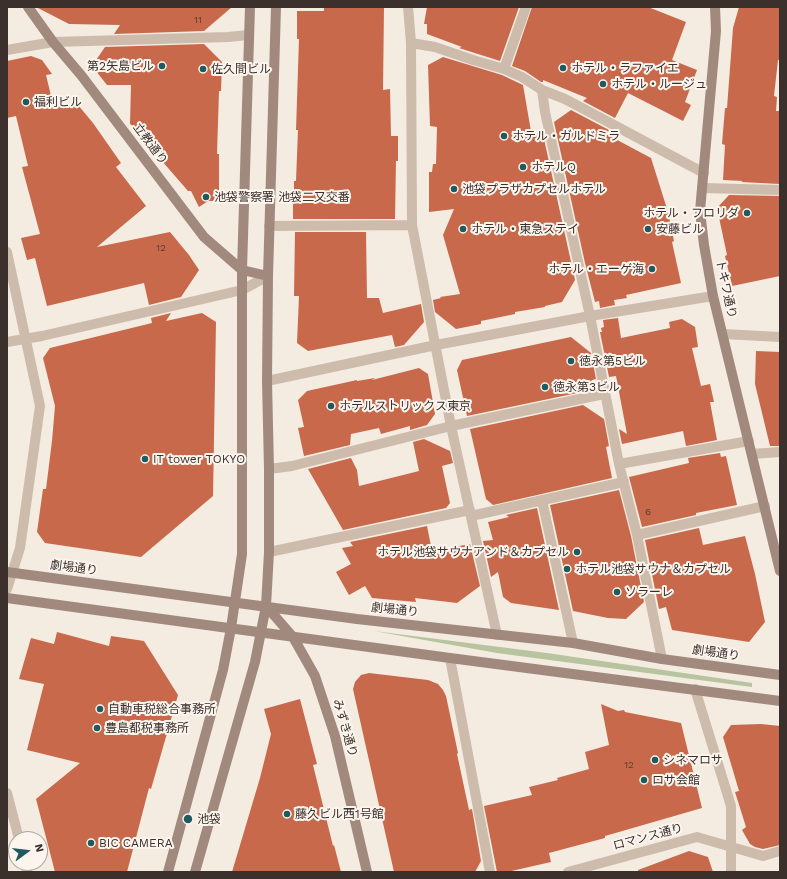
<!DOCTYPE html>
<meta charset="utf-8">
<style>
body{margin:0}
#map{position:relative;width:787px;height:879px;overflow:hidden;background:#f4ebe1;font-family:"Work Sans",sans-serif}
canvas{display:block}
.frame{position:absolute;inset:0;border:8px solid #3b302b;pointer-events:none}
.north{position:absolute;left:8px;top:831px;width:40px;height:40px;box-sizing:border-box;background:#fbf5ee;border:1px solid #aea6a0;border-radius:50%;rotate:75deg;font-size:11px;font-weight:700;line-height:16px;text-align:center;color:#3b302b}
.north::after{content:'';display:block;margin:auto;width:14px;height:18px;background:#1f5a5e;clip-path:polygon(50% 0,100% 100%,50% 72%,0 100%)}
</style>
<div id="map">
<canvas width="787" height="879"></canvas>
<div class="frame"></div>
<div class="north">N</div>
</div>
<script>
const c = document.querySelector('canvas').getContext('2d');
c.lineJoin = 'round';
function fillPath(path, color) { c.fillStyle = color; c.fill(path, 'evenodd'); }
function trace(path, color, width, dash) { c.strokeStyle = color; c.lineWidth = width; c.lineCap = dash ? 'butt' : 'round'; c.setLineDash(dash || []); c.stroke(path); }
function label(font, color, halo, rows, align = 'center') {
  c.font = font + ' "Work Sans","Noto Sans JP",sans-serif'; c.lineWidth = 4; c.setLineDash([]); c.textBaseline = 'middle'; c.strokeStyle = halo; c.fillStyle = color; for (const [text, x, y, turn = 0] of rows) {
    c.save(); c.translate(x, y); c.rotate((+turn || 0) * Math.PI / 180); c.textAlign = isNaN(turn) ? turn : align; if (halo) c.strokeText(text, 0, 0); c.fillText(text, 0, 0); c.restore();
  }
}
const green = new Path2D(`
 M374 631 547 653 752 683V687L497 653Z`);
const building = new Path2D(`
 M36 7H232L204 31 114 34 120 25 69 24Z
 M324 7H384L383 90 390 89 391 136H398V161H396L395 219H293V195H294V181H296L298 130H296L299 39H297V11H324Z
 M427 7H519L500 61 459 48 462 47 427 34V24H424Z
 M532 7H648L686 22 672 60 697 70 685 102 691 105 683 121 628 93 615 118 583 101 587 98 543 80V82H541L525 71 512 66Z
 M739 7H780V60H778L774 96 777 97 776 111H780V184L741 182 743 181 723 180 725 145 722 144 725 108H727L733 28Z
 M204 44 222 62 221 91H219L217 154H219V201H208L199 207 191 191H188L149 146 144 145 145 133 130 124 131 85H107L92 66 105 47Z
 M31 56 42 60 52 74 46 75 53 104 78 105 93 123 121 163 116 167 146 206 97 247 170 232 189 255 199 270 181 297 149 305 144 283 47 306 35 258 27 260 21 238 40 234 22 167 28 166 16 116 7 118V61Z
 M443 57 502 75 523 85 532 137 542 130 575 280 562 302 545 306V307L515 312V314L481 321V324L456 329 435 312 433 300 441 298 440 297 460 294 443 235 454 209 429 212V172H432L433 164H436L437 127 430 126 428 65Z
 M571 110 609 130 606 134 651 158 668 212 674 241 672 242 681 283 626 295 627 298 614 300 615 305 600 308 599 301 595 302 585 263 554 122Z
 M729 195 780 196V276L732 286 725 256 727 255 717 208Z
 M295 232H366L367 298H379L383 313 421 304 424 322 404 345 395 347 392 335 308 351 297 343 299 296H294Z
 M171 313 166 321 202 313 216 322 213 496 141 557 45 543 37 532 43 489H46L52 441 55 406 43 358 50 348 152 323 151 318Z
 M618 318 621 338 670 328 669 322 682 319 695 327 698 347 692 348 701 386 710 384 714 402H710L717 440 686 446 683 431 622 444 619 429 627 434 616 376 609 377 600 332H602L601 328 604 327 603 320Z
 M571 337 591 353 596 379 592 380 582 392 467 416 457 370 462 360Z
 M756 351 780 352V446H770L755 384Z
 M419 368 428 374 435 414 427 425 410 430V426L381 434 379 428 351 434 350 445 304 456 298 428 304 427 298 400 307 391 357 380V381L375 378 372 380Z
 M583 405 604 419 609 446 606 447 612 478 493 505 486 499 470 429Z
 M424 439 450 451 453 463 442 466 450 503 446 508 343 530 308 469 351 458 357 470 359 486 419 471 413 442Z
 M720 453 721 457 726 456 737 505 696 513V515L642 527 629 477 689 463 688 458Z
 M619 490 631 536 644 602 626 619 608 618 573 611 550 505Z
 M537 508 559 610 511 603 503 597 498 572 491 577 483 541 493 540 488 522 509 517 506 515Z
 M427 526 432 551 470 544 480 586 457 603 415 598 416 602 372 598 365 586 349 595 336 572 351 564 342 548 353 546 350 542Z
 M699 528 703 545 745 536 755 574 765 622 749 642 672 630 666 607 659 609 645 540Z
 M57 632 109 646 111 636 144 641 178 695 151 789 149 788 127 872H55L36 799 80 763 27 750 44 684 19 679 31 638 54 644Z
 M369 673 428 680 438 684 443 690 446 696 458 753 457 754 469 810 472 809 481 861 475 872H394L353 689 355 682 361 675Z
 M300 699 317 764 313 765 333 846 334 845 341 872H232L260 778 271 734 264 709Z
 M601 704 618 711 624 710 625 712 681 723 702 808 605 836V838L549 853 551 862 507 872H497L484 806 532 795 529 787 558 780 557 778 589 769 585 752 609 745Z
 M761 724 780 726V845L763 849 755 847 750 844 742 830 746 827 735 792 739 791 723 737 731 725Z
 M689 851 708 857 713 872H638V870Z`);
const street = new Path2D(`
 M408 7 411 43 412 225 451 426 497 635
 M411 43 435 47 473 60 504 69 522 77 542 90 545 112 590 316 619 464 637 535 662 659
 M7 50 53 42 228 37 249 35
 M504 69 526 7
 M542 90 565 99 704 173
 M702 188 780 190
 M269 226 412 225
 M7 252 40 406 20 548 7 589
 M723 334 780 337
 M7 342 42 336 242 290 268 276
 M267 381 436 345 590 316 713 296
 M752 454 780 452
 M619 464 749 441
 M269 469 292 466 451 426 604 394
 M542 500 573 643
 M471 516 624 482
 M637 535 765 506
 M269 552 470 510
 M450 658 490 872
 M695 689 731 806V872
 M7 793 19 839
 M25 863 27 872
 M568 872 697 837 763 856 780 851`);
const secondary = new Path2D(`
 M28 7 53 42 81 75 204 237 242 270 268 276
 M715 7 716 31 700 211 704 245 713 296 780 571
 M7 572 357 619 573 643 662 659 780 675
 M7 598 450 658 780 701
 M266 606 293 637 315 676 335 736 367 872
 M168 872 223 670 231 628 242 554V270L250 7
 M195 872 255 662 266 606 269 552V469L267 381 268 276 276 7`);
const markers = [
 [162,66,4,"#1f5a5e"],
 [563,68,4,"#1f5a5e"],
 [203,69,4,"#1f5a5e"],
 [603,84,4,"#1f5a5e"],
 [26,102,4,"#1f5a5e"],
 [504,136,4,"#1f5a5e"],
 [523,167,4,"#1f5a5e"],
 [454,189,4,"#1f5a5e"],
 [206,197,4,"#1f5a5e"],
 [747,213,4,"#1f5a5e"],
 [463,229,4,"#1f5a5e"],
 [648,229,4,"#1f5a5e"],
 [652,269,4,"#1f5a5e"],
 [571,361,4,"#1f5a5e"],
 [545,387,4,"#1f5a5e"],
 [331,406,4,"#1f5a5e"],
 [145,459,4,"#1f5a5e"],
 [577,552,4,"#1f5a5e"],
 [567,569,4,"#1f5a5e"],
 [617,592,4,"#1f5a5e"],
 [100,709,4,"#1f5a5e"],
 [97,728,4,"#1f5a5e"],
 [655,760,4,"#1f5a5e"],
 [644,780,4,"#1f5a5e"],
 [287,814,4,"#1f5a5e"],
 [188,819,5,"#1f5a5e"],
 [91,843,4,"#1f5a5e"]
];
const numberNames = [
 ["11",198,20],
 ["12",161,248],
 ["6",648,512],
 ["12",629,765]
];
const poiNames = [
 ["第2矢島ビル",154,66,"right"],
 ["ホテル・ラファイエ",571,68],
 ["佐久間ビル",211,69],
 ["ホテル・ルージュ",611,84],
 ["福利ビル",34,102],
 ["ホテル・ガルドミラ",512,136],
 ["ホテルQ",531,167],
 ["池袋プラザカプセルホテル",462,189],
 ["池袋警察署 池袋二又交番",214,197],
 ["ホテル・フロリダ",739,213,"right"],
 ["ホテル・東急ステイ",471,229],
 ["安藤ビル",656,229],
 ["ホテル・エーゲ海",644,269,"right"],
 ["徳永第5ビル",579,361],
 ["徳永第3ビル",553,387],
 ["ホテルストリックス東京",339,406],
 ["IT tower TOKYO",153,459],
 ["ホテル池袋サウナアンド＆カプセル",569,552,"right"],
 ["ホテル池袋サウナ＆カプセル",575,569],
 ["ソラーレ",625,592],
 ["自動車税総合事務所",108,709],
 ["豊島都税事務所",105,728],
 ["シネマロサ",663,760],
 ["ロサ会館",652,780],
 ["藤久ビル西1号館",295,814],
 ["池袋",197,819],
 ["BIC CAMERA",99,843]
];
const streetNames = [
 ["立教通り",150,144,53],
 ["トキワ通り",726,289,78],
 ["劇場通り",74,568,7],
 ["劇場通り",395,610,6],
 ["劇場通り",716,653,8],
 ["みずき通り",345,728,74],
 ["ロマンス通り",648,837,-15]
];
fillPath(green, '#b8c4a0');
fillPath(building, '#c8694b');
trace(street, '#cdbbac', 10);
trace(secondary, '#a18a7d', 10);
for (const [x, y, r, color] of markers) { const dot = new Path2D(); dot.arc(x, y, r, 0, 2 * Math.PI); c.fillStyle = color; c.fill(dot); trace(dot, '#fbf5ee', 1.5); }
label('10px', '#5e3e33', null, numberNames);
label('12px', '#3b302b', '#fbf5ee', poiNames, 'left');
label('12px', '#3b302b', '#fbf5ee', streetNames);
</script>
